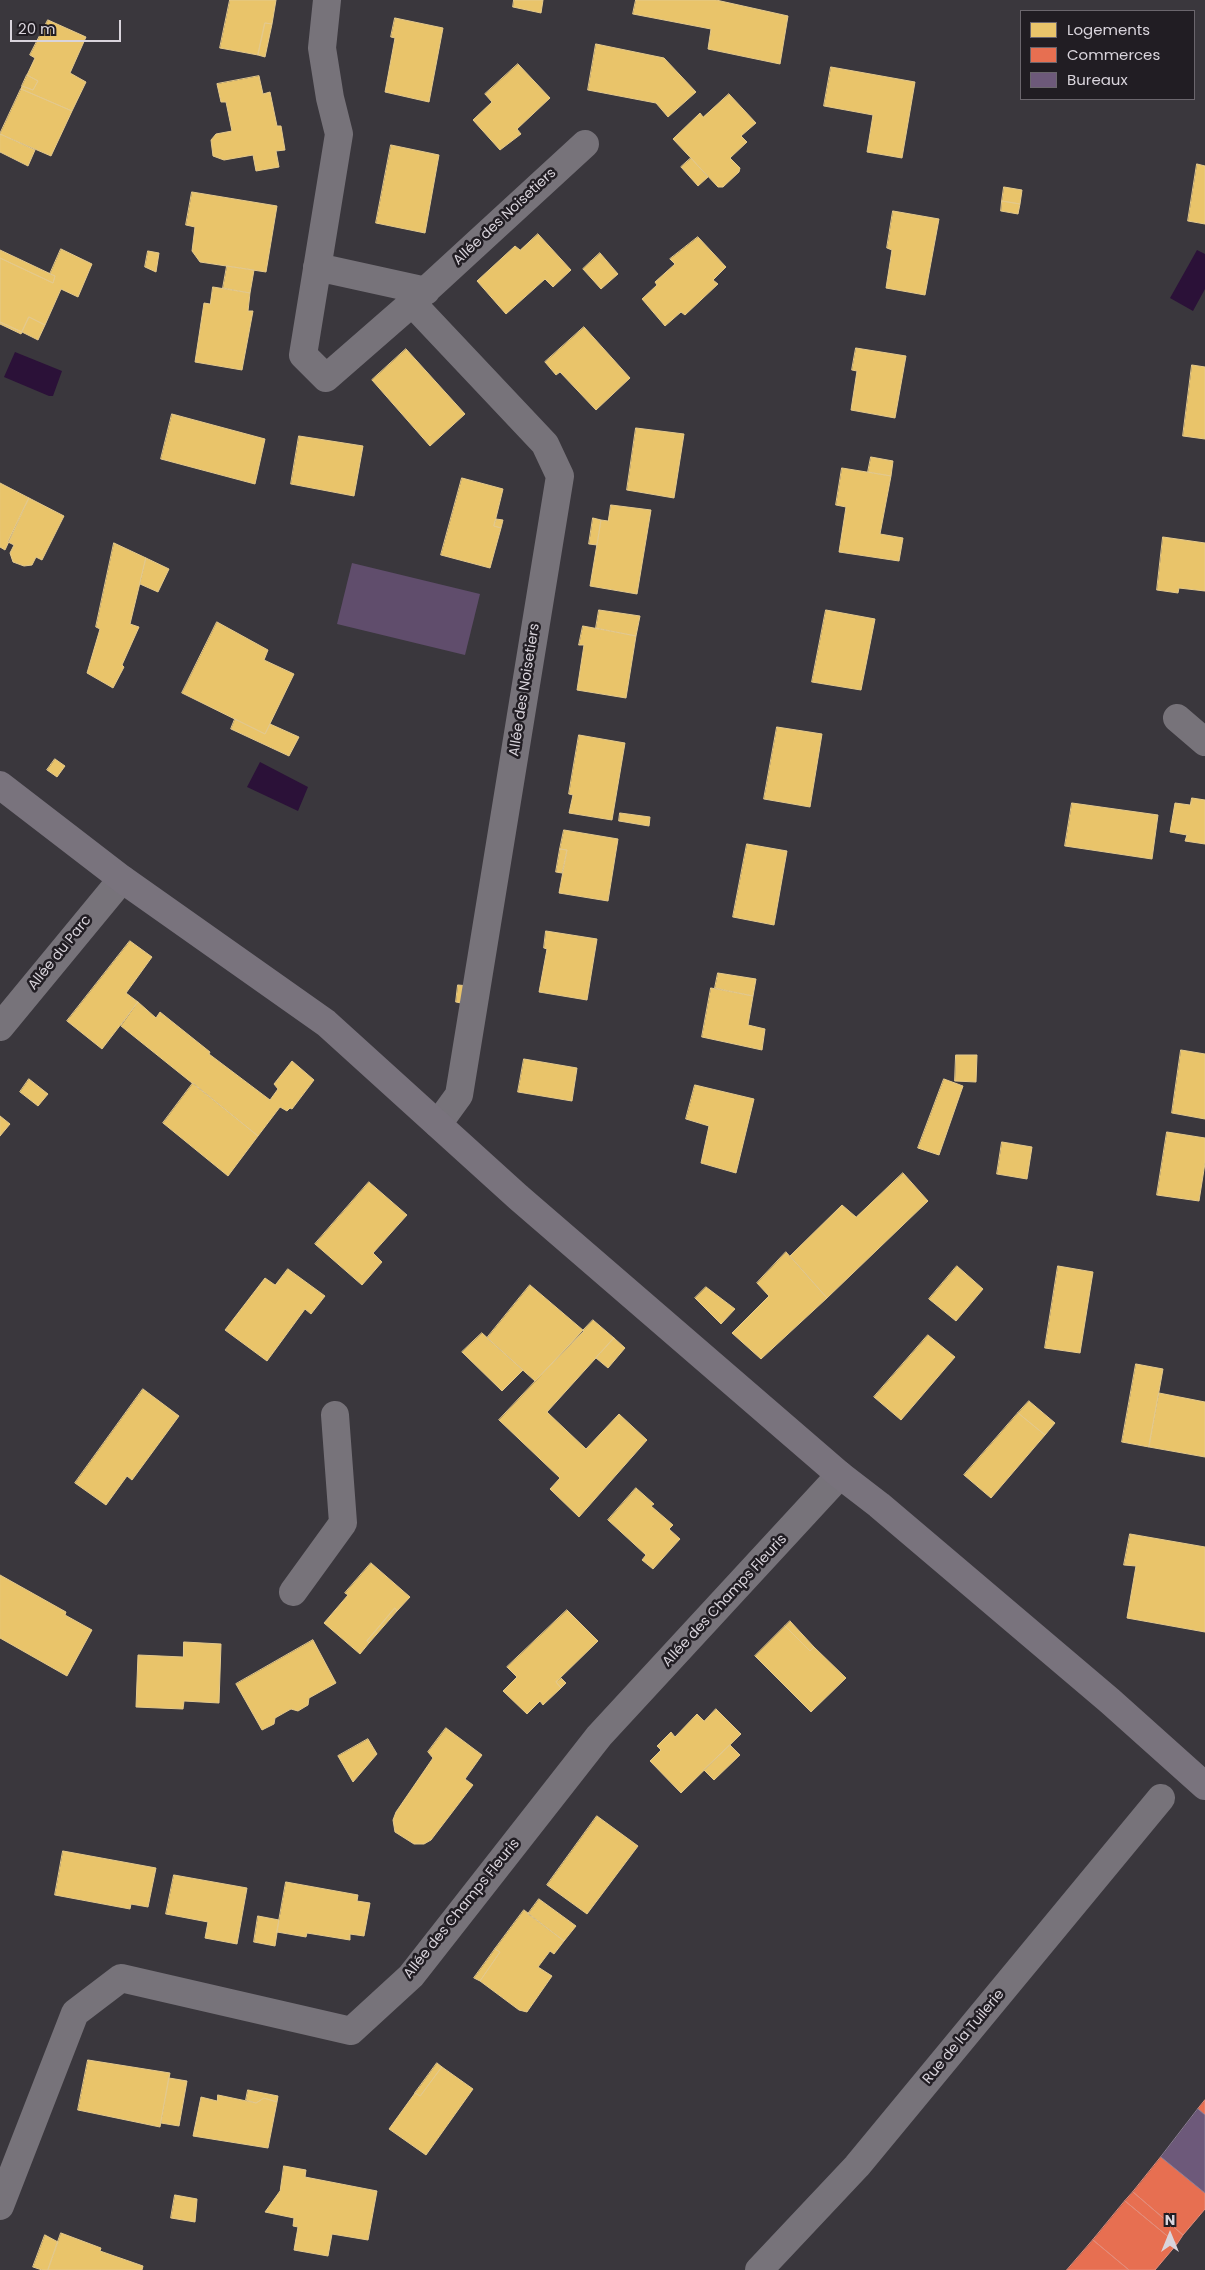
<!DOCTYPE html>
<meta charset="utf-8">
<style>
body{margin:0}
#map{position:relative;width:1205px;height:2270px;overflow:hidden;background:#3a373d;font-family:Poppins,sans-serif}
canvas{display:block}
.legend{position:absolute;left:1020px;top:10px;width:175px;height:90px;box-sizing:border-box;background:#211d23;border:1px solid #6b666d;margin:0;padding:6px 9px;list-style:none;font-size:15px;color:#d9d4dc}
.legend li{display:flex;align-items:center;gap:10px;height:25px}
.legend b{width:25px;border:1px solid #6b666d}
.north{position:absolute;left:1145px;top:2210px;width:50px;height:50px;-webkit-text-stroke:4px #211d23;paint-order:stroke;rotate:0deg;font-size:14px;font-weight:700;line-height:20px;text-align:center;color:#d9d4dc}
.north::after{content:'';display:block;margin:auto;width:18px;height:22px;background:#d9d4dc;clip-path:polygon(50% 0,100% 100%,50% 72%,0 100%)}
.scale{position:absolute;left:10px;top:20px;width:111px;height:22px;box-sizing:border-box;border:2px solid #d9d4dc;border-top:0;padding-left:6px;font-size:15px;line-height:18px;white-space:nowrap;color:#d9d4dc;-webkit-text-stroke:4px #211d23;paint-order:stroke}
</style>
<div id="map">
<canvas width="1205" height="2270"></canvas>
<ul class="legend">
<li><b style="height:14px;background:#e9c46a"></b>Logements</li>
<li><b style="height:14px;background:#e76f51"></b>Commerces</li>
<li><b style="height:14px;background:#6d597a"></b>Bureaux</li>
</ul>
<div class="north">N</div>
<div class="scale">20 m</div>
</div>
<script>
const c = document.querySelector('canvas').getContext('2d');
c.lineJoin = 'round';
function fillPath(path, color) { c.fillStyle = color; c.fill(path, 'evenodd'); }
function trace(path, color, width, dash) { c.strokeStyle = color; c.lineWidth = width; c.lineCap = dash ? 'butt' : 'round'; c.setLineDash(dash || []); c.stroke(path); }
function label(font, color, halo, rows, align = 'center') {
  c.font = font + ' Poppins,sans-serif'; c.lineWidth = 5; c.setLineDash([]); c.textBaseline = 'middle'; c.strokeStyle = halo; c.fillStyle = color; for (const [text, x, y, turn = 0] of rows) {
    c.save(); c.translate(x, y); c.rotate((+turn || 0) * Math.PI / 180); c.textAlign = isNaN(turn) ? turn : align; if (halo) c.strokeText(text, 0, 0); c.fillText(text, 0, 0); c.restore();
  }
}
const green = new Path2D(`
 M352 563 480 594 465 655 337 624Z`);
const water = new Path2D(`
 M1197 250 1205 254V289L1193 311 1170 298Z
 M15 352 62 371 53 396H49L4 377Z
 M260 762 308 787 298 811 247 787Z`);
const homes = new Path2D(`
 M230 0H276L272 24 265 23 258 55 220 48Z
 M514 0H543L541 13 513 7Z
 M636 0H716L788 16 780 64 708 49 711 29 633 14Z
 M395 18 443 28 429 102 385 92 395 38 391 37Z
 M48 20 86 37 70 73 86 82 72 111 21 89 22 86 33 90 38 81 27 75 35 58 30 55Z
 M265 23 272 24 265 57 258 55Z
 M596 44 664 58 696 92 668 117 656 103 588 90Z
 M518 64 550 98 517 129 521 134 500 150 473 120 492 102 485 94Z
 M831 67 915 82 902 158 867 152 873 115 824 106Z
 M27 75 38 81 33 90 22 86Z
 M259 76 263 94 270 92 277 126H281L285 150 276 151 279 167 256 171 253 155 224 160 213 156 211 140 216 134 232 131 226 102H221L217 84Z
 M21 89 72 111 51 156 0 134Z
 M729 94 756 123 741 136 747 142 730 158 740 168 739 172 723 187H718L673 139 700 113 703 117Z
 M0 134 35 150 28 166 0 152Z
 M391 145 439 155 425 233 376 223Z
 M691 158 708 177 698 186 681 167Z
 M1197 164 1205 166V224L1188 221Z
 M1004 187 1022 190 1020 204 1002 201Z
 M192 192 277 206 266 272 200 262 192 251 195 227 186 225Z
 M1002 201 1020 204 1018 214 1001 211Z
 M893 211 939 219 925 295 886 288 892 250 887 248Z
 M538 234 571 270 553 287 545 279 506 314 477 281 515 246 520 250Z
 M698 237 726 267 713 280 718 284 685 315 681 312 665 326 642 299 657 285 655 282 675 264 670 259Z
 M61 249 92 264 78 297 61 289 45 325 29 317 22 332 0 322V258L53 283 55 276 50 274Z
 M0 250 55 276 53 283 0 258Z
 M148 251 159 253 156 272 145 267Z
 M600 253 618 274 601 289 583 269Z
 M227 266 254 270 250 293 223 288Z
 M213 287 250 293 248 311H253L242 370 195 362 204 303 210 304Z
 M29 317 45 325 38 340 22 332Z
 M0 322 22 332 21 334 0 324Z
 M584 327 630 378 596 410 560 372 556 375 545 362Z
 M856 348 906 356 895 418 851 410 857 371 852 370Z
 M406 349 465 414 430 446 372 380Z
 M1192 365 1205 367V439L1183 436Z
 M172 414 265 439 255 484 161 459Z
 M636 428 684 434 674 498 627 490Z
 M299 436 363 446 354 496 291 484Z
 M871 457 893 461 891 476 868 472Z
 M842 468 891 476 880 534 903 538 899 561 839 552 846 507 836 505Z
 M462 478 503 489 494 526 501 528 490 568 441 555Z
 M0 483 29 498 5 550 0 547Z
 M29 498 64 516 42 560 36 557 32 565 24 566 13 562 10 553 14 545 8 542Z
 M611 505 651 510 637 594 590 586 601 520 608 521Z
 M593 518 601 520 597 545 589 544Z
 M496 519 503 520 501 528 494 526Z
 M1163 537 1205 543V591L1179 588 1178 593 1157 590Z
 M114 543 146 558 130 624 139 627 122 665 124 667 113 688 87 673 100 629 96 627Z
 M146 558 169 569 158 592 140 584Z
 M599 610 640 616 636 636 596 628Z
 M826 610 875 619 861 690 812 682Z
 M217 622 268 650 264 660 294 674 265 734 182 693Z
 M583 626 636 636 626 698 577 690 584 645H579Z
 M235 719 265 734 270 724 299 737 289 756 231 729Z
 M777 727 822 734 810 807 764 799Z
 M579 735 625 743 612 820 569 813 573 795 569 794Z
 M55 759 65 766 57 777 47 770Z
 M1192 798 1205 800V844L1185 841 1187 835 1170 832 1175 803 1190 805Z
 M1072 803 1158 815 1152 859 1065 846Z
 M620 813 650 817 649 826 619 821Z
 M564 830 618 839 608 901 559 893 567 850 560 849Z
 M747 844 787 851 774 925 733 917Z
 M560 849 567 850 562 873 556 872Z
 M546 931 597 939 587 1000 539 992 547 949 544 948Z
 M130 941 152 957 126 993 138 1002 102 1049 67 1021Z
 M718 973 756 979 753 996 715 988Z
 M458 985 469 986 466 1004 456 1002Z
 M711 988 753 996 748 1025 765 1029 762 1050 702 1037Z
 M138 1002 156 1018 160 1012 210 1052 209 1054 270 1100 278 1089 274 1084 292 1061 314 1080 292 1109 290 1108 287 1111 280 1107 258 1136 121 1026Z
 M1181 1050 1205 1054V1119L1172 1113Z
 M956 1055H977L976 1082 955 1081Z
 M524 1059 577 1068 572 1101 518 1092Z
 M29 1079 48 1094 38 1106 20 1092Z
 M944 1079 963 1086 939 1155 918 1148Z
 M193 1083 258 1136 228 1176 163 1123Z
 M695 1085 754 1099 736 1173 701 1163 709 1126 686 1119Z
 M0 1116 10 1124 0 1136Z
 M1167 1132 1205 1138V1163L1199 1201 1157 1195Z
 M1002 1142 1032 1147 1027 1179 997 1174Z
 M903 1173 928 1201 827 1298 790 1256 842 1205 856 1217Z
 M369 1182 407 1215 373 1253 382 1262 362 1285 315 1244Z
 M786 1252 827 1298 761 1359 732 1333 769 1296 757 1283Z
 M957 1266 983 1289 956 1321 929 1299Z
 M1058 1266 1093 1272 1080 1353 1045 1348Z
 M288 1269 325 1296 311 1314 305 1309 267 1361 225 1330 265 1278 275 1285Z
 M530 1285 584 1331 535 1381 487 1338Z
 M706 1287 735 1309 721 1324 695 1298Z
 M593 1320 614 1338 547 1412 586 1449 619 1414 647 1440 579 1517 550 1489 560 1478 499 1420Z
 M482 1333 523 1370 502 1391 462 1352Z
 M928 1335 955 1357 901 1420 874 1397Z
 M614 1338 625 1348 608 1368 596 1358Z
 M1136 1364 1163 1369 1149 1447 1122 1442Z
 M143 1389 179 1416 132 1480 127 1476 106 1505 75 1483Z
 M1159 1393 1205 1402V1457L1149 1447Z
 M1029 1401 1055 1423 1045 1435 1018 1413Z
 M1018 1413 1045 1435 991 1498 964 1475Z
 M636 1488 654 1504 651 1506 673 1525 669 1529 680 1539 653 1569 642 1560 646 1555 608 1520Z
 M1130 1534 1205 1547V1632L1127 1618 1136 1566 1124 1565Z
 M371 1563 410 1597 397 1611 395 1608 367 1641 369 1643 360 1654 324 1623 348 1595 345 1593Z
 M0 1575 66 1612 65 1615 92 1630 67 1676 0 1638Z
 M395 1608 397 1611 369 1643 367 1641Z
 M567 1610 598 1641 556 1682 561 1688 543 1705 540 1701 527 1714 503 1691 517 1677 507 1667Z
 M790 1621 814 1647 810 1651 785 1626Z
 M785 1626 810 1651 814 1647 846 1678 811 1712 755 1656Z
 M313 1640 336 1683 309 1698 308 1705 298 1711 291 1709 275 1718 274 1724 262 1730 236 1684Z
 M184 1642 221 1644 219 1703 184 1701 183 1709 136 1707 138 1655 183 1657Z
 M561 1678 566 1683 561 1688 556 1682Z
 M716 1709 741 1734 681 1793 650 1761 661 1750 657 1746 671 1732 675 1737 697 1714 704 1721Z
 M446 1728 482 1755 465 1779 473 1785 431 1840 424 1844H414L395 1832 393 1820 396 1812 433 1758 428 1752Z
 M368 1739 377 1754 353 1782 338 1756Z
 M730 1745 740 1755 714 1780 704 1770Z
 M597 1816 638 1846 587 1914 547 1885Z
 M63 1851 156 1868 148 1907 131 1904 130 1909 55 1895Z
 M174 1875 247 1888 237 1944 205 1938 208 1922 166 1914Z
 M286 1882 358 1895 357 1901 370 1903 364 1936 350 1934V1940L307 1933 306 1937 277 1932Z
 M539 1899 576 1926 564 1941 528 1914Z
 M524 1910 564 1941 554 1954 550 1951 538 1967 552 1976 527 2012 519 2010 480 1981 500 1952 495 1949Z
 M258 1916 279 1920 275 1946 254 1942Z
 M495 1949 500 1952 480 1981 474 1978Z
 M88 2060 170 2073 160 2127 78 2110Z
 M437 2063 442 2067 420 2096 415 2093Z
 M442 2067 473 2089 426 2155 389 2129 415 2093 420 2096Z
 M169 2078 187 2081 179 2126 161 2123Z
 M248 2090 278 2096 277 2102 264 2098 256 2103 246 2100Z
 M218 2095 256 2103 264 2098 277 2102 268 2148 193 2136 201 2097 217 2101Z
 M284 2166 306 2170 305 2177 377 2191 368 2240 332 2234 328 2256 294 2250 298 2227 293 2226 294 2218 265 2212 280 2191Z
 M175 2195 197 2199 195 2222 171 2218Z
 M61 2233 101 2248 100 2251 143 2266 142 2270H48Z
 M45 2235 58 2242 48 2270H42L33 2267Z`);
const shops = new Path2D(`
 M1205 2100V2115L1198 2109Z
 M1161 2157 1205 2193V2209L1183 2235 1133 2192Z
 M1133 2192 1183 2235 1177 2244 1125 2201Z
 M1125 2201 1177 2244 1155 2270H1129L1093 2240Z
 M1093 2240 1129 2270H1067Z`);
const offices = new Path2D(`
 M1198 2109 1205 2115V2193L1161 2157Z`);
const minor = new Path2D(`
 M327 0 322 48 330 98 339 134 303 355 326 378 412 303 585 144
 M317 267 426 291
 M412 303 545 444 560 476 459 1095 438 1124
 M1177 718 1205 742
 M0 1027 122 879
 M293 1592 343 1523 335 1415
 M0 2206 75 2013 121 1978 351 2031 411 1976 599 1736 840 1475
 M759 2270 857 2166 1161 1798`);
const major = new Path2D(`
 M0 785 122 879 326 1023 518 1197 840 1475 879 1505 1110 1701 1205 1786`);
const streetNames = [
 ["Allée des Noisetiers",505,217,-43],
 ["Allée des Noisetiers",525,690,-81],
 ["Allée du Parc",60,953,-51],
 ["Allée des Champs Fleuris",725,1601,-47],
 ["Allée des Champs Fleuris",462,1909,-51],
 ["Rue de la Tuilerie",964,2037,-50]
];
fillPath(green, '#604d6c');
fillPath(water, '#2b1138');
fillPath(homes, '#e9c46a');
trace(homes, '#e4c98c', 1);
fillPath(shops, '#e76f51');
trace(shops, '#e38d7b', 1);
fillPath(offices, '#6d597a');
trace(offices, '#8d7e97', 1);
trace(minor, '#77737a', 28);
trace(major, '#79737d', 28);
label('14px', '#d9d4dc', '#211d23', streetNames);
</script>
